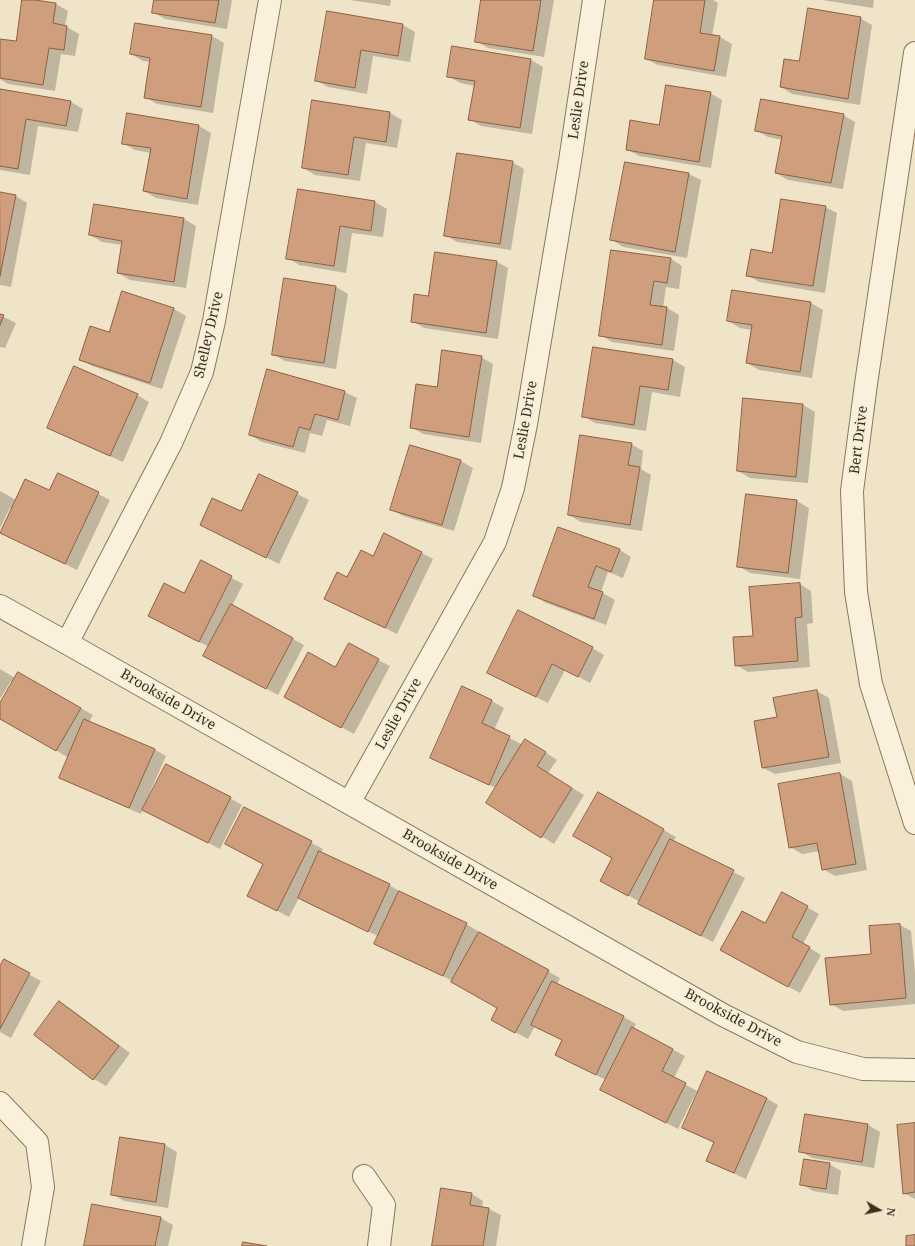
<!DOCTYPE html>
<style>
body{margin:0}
#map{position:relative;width:915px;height:1246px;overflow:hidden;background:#f0e4c8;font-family:"Noto Serif",serif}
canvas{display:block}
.north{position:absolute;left:859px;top:1190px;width:40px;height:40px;-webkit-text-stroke:3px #f7eed8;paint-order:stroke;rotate:99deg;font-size:11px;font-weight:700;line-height:16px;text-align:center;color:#3d2e20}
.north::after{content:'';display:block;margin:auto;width:14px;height:18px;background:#3d2e20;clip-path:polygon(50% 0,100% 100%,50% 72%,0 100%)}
</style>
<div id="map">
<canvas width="915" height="1246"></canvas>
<div class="north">N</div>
</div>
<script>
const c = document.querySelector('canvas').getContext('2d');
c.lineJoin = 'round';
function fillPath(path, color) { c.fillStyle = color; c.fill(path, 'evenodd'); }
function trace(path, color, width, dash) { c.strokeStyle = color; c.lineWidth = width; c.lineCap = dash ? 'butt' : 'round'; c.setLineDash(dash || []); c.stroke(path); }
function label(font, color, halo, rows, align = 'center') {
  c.font = font + ' "Noto Serif",serif'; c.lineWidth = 4; c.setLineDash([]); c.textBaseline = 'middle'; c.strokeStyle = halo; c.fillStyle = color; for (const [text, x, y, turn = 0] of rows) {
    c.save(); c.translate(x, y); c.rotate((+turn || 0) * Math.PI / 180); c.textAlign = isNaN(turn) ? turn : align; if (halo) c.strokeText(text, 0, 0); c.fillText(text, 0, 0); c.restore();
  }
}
const shadow = new Path2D(`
 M23 0 56 4 68 11 65 26 79 34 75 56 61 54 55 91 8 84 0 79V49L17 42Z
 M155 0H232L227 29 165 19 153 12Z
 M350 0H391L390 6Z
 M482 0H554L544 57 488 48 476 41Z
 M655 0H713L718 3 712 36 720 37 732 44 726 77 658 65 646 59Z
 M822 0H874L873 8Z
 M328 12 403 25 415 32 410 62 373 56 367 94 328 87 317 81Z
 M860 18 872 25 860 105 792 94 781 87 799 62Z
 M136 24 212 36 224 43 213 113 157 104 145 97 151 62 143 61 131 54Z
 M453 47 531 60 543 67 532 134 481 126 469 119 475 86 460 83 448 76Z
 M0 90 71 102 83 109 78 132 38 126 30 175 0 170Z
 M710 93 722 100 711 168 639 156 627 149Z
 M313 101 390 113 402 120 397 148 366 143 360 181 315 175 303 168Z
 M843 115 855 122 843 189 788 180 776 173 782 140 768 137 756 130Z
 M199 126 211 133 198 205 156 198 144 191 151 153 135 150 123 143Z
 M512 162 524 169 511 250 457 242 445 235Z
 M625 163 689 174 701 180 687 258 623 247 612 240Z
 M298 190 375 202 387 209 383 237 352 233 346 273 299 265 288 258Z
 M0 193 16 196 27 203 11 287 0 285Z
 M95 205 184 219 196 226 186 288 130 280 118 273 123 245 102 242 90 235Z
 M825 207 837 213 825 293 759 282 747 275Z
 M671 259 682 266 679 289 666 287 663 308H667L679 315 674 351 612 342 601 335Z
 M497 262 508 268 498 339 424 328 412 321 429 297Z
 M285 279 336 287 348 294 336 369 285 361 273 354Z
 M733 291 811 303 823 310 812 378 759 370 747 363 752 330 740 328 728 321Z
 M122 293 174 309 186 316 162 389 92 366 80 359 109 333Z
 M0 315 16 323 5 348 0 347Z
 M481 357 493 364 481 443 423 434 411 427 437 389Z
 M673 360 685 367 680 397 652 392 646 431 595 423 583 416Z
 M267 370 345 392 357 398 350 426 327 420 322 436 310 433 305 453 262 442 250 435Z
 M137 395 149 402 123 462 60 434 49 428Z
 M744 399 803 405 815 412 808 483 750 478 738 471Z
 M631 444 643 451 641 469 651 475 642 531 581 522 569 515Z
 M411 446 461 461 473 468 454 531 403 516 391 509Z
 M58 474 110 500 77 570 13 539 1 533 12 509 10 508 0 528V491L16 500 49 492Z
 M260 475 309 500 279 564 201 525 241 513Z
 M747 495 797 501 809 508 800 579 750 573 738 566Z
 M620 550 631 557 623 578 608 572 601 592 615 600 606 625 546 603 534 596Z
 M422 553 433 559 397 634 337 605 348 578 373 558Z
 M201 562 243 584 232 606 304 645 278 695 216 662 209 647 149 616 185 594Z
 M800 584 811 591 813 623 807 624 810 667 748 672 736 665 754 637Z
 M592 648 604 655 590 683 565 670 548 703 500 679Z
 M378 660 390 666 354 734 297 703 336 669Z
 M0 669 15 678 18 673 93 715 89 722 154 749 166 756 147 799 230 798 242 805 220 849 143 809 141 814 73 784 61 777 69 758 0 718V705L13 682 11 681 0 699Z
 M463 688 492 701 504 708 494 730 523 745 537 747 557 760 548 773 584 795 554 844 487 803 496 788 443 764 431 757Z
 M817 691 829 698 841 763 775 774 763 768 778 718 775 699Z
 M840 774 852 781 867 870 835 876 823 869 820 851 802 854 790 847 779 785Z
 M598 793 676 837 673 841 745 878 713 942 651 911 639 904 640 902 601 880 613 858Z
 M245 808 323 849 321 853 389 885 401 892V893L466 924 478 931V932L560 978 557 984 624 1017 636 1024 633 1029 685 1056 674 1078 697 1091 678 1129 613 1096 606 1080 556 1055 563 1040 535 1026 528 1039 504 1026 498 1008 453 981 387 950 378 936 311 905 299 898 289 917 260 902 264 864Z
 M783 893 819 914 803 944 821 955 800 993 733 957 765 925Z
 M900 925 911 931 915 972V1004L843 1011 831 1004 872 955Z
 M4 961 41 981 11 1038 0 1032V968Z
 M59 1002 71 1009 130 1053 106 1086 94 1079Z
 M766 1098 778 1105 746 1179 719 1167 707 1160 714 1143 695 1134 683 1128Z
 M915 1124V1199L904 1193Z
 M868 1125 880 1132 874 1168 812 1158 800 1151Z
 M121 1138 165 1145 177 1152 168 1208 124 1201 112 1194Z
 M829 1164 841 1171 838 1195 813 1191 801 1184Z
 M472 1194 483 1201 482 1208 489 1209 501 1215 496 1246H433Z
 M161 1218 173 1225 168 1246H85Z`);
const building = new Path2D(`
 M22 0H35L56 3 53 23 67 26 64 50 49 48 43 85 0 78V39L16 41Z
 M154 0H219L215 23 152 13Z
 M481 0H541L533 51 475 42Z
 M654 0H705L700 33 720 36 714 71 645 59Z
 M808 8 861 17 848 99 780 87 784 59 799 61Z
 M327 11 403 24 398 56 361 50 355 88 315 81Z
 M135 23 212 35 201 107 144 98 150 58 130 54Z
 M452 46 531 59 520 128 468 120 475 81 447 77Z
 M666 85 711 92 699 162 626 150 630 120 659 125Z
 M0 89 71 101 66 126 26 119 18 169 0 166Z
 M761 99 844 114 831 183 775 173 782 136 755 131Z
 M312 100 390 112 386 142 354 137 348 175 302 168Z
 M127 113 199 125 187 199 143 191 151 148 122 144Z
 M457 153 513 161 500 244 444 236Z
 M625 162 689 173 675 252 610 240Z
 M298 189 375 201 371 231 340 226 334 266 286 259Z
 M0 192 16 195 0 276Z
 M781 199 826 206 813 286 746 276 751 249 772 253Z
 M94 204 184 218 174 282 117 273 122 241 89 235Z
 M611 250 671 258 667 283 654 281 650 305 667 307 662 345 599 336Z
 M435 252 497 261 486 333 411 322 414 294 428 296Z
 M284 278 336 286 324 363 272 355Z
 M732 290 811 302 800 372 746 363 752 325 727 321Z
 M122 291 174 308 150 383 79 360 90 326 109 332Z
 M0 314 4 315 0 325Z
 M593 347 673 359 668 390 640 386 634 425 582 417Z
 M442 350 482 356 469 437 410 428 416 384 437 387Z
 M74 366 138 394 110 456 47 428Z
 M267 369 345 391 338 420 315 414 310 430 299 427 293 447 249 435Z
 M743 398 803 404 796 477 737 471Z
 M580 435 632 443 628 465 640 467 630 525 568 515Z
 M410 445 461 460 442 525 390 510Z
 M58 473 99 492 65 564 0 533 25 479 49 490Z
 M259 474 298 492 266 558 200 525 212 498 241 511Z
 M746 494 797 500 788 573 737 567Z
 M558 527 620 549 611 572 596 566 588 587 603 592 594 619 533 596Z
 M384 533 422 552 385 628 324 599 337 572 347 577 361 550 373 556Z
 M201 560 232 576 199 642 148 616 164 583 184 593Z
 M800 583 802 617 795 618 798 661 735 666 733 637 753 636 749 587Z
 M231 604 293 638 266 689 203 656Z
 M518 610 593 647 578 677 552 664 536 697 487 673Z
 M349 643 379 659 341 728 284 697 308 652 335 667Z
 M18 672 81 708 56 751 0 719V703Z
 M462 686 492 700 482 723 510 736 489 785 430 758Z
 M817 690 829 757 762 768 754 721 777 717 773 698Z
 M84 719 155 749 129 808 59 778Z
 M525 739 546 752 537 766 572 788 541 838 486 803Z
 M166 764 231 797 208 843 142 810Z
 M840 773 856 864 822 870 817 843 789 848 778 784Z
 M598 792 664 829 628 896 600 881 612 858 573 836Z
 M244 807 312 841 277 911 247 896 263 864 225 844Z
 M670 839 734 870 701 936 638 904Z
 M319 851 390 884 368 932 298 898Z
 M399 891 467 923 443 976 374 944Z
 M782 892 808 906 792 937 810 947 788 987 720 950 742 911 765 923Z
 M900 924 906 998 830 1005 825 958 871 954 869 926Z
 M479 932 549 970 515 1033 491 1020 497 1008 451 982Z
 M4 959 30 973 0 1029V966Z
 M552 981 624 1016 596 1075 555 1055 562 1040 531 1025Z
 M59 1001 119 1046 93 1080 34 1035Z
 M632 1027 673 1049 662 1071 686 1083 666 1123 600 1090Z
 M707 1071 767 1098 734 1173 706 1161 714 1142 682 1128Z
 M805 1114 868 1124 862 1162 799 1152Z
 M915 1123V1192L903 1194 897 1125Z
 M120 1137 165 1144 156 1202 111 1195Z
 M804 1159 830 1163 826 1189 800 1185Z
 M441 1188 472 1193 470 1205 489 1208 483 1246H432Z
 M92 1204 161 1217 155 1246H84Z
 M915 1235V1246H906V1236Z
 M243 1242 267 1246H242Z`);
const minor = new Path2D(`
 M915 53 866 384 852 491 856 592 871 684 915 823
 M0 606 67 643 723 1015 797 1052 863 1069 915 1070
 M67 643 171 443 202 372 214 321 270 0
 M349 803 495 542 513 488 526 424 570 161 594 0
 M0 1103 37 1142 43 1187 33 1246
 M364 1176 384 1205 379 1246`);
const streetNames = [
 ["Leslie Drive",579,100,-82],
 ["Shelley Drive",209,335,-77],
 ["Leslie Drive",526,420,-80],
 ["Bert Drive",859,440,-83],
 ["Brookside Drive",168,700,30],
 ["Leslie Drive",399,714,-61],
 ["Brookside Drive",450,860,30],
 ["Brookside Drive",733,1018,28]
];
fillPath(shadow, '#0003');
fillPath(building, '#cf9f7d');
trace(building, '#8d5f41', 1);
trace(minor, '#8d765c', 24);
trace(minor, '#faf1dc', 22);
label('14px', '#3d2e20', '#f7eed8', streetNames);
</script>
